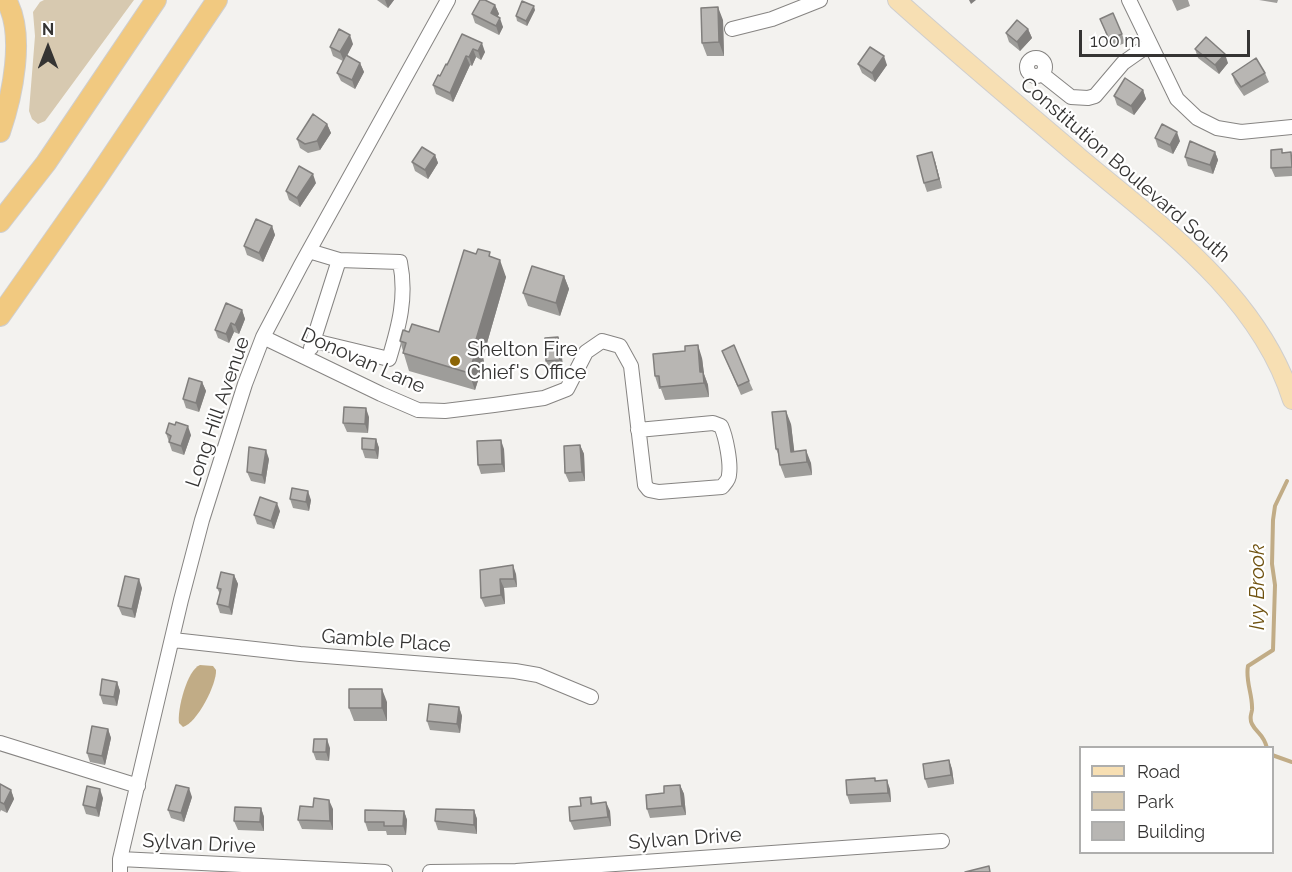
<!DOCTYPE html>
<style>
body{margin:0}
#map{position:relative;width:1292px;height:872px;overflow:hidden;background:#f3f2ef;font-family:Raleway,sans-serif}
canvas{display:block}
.legend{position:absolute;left:1079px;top:746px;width:195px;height:108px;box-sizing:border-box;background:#fff;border:2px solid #aeaead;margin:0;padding:8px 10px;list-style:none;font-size:18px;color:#353433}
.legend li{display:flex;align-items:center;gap:12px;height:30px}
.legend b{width:30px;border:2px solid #aeaead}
.north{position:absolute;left:18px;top:18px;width:60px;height:60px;-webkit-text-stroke:4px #fff;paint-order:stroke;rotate:0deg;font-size:16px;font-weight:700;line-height:24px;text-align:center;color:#353433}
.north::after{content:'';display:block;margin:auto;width:21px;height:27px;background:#353433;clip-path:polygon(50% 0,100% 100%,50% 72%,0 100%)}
.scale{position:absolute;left:1079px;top:30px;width:171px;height:27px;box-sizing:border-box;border:3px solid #353433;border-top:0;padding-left:8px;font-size:18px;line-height:21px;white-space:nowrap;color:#353433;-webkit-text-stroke:4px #fff;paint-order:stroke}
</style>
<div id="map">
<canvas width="1292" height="872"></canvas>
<ul class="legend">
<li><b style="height:8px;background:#f7dfb3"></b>Road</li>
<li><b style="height:16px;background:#d7c9b0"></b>Park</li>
<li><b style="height:16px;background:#b8b6b3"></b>Building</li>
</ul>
<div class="north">N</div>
<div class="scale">100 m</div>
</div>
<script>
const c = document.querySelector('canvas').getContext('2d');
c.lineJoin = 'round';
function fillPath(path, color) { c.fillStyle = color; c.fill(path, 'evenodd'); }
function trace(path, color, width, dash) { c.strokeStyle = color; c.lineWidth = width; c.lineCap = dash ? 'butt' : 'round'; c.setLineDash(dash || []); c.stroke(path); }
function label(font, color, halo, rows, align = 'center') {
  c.font = font + ' Raleway,sans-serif'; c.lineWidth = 4.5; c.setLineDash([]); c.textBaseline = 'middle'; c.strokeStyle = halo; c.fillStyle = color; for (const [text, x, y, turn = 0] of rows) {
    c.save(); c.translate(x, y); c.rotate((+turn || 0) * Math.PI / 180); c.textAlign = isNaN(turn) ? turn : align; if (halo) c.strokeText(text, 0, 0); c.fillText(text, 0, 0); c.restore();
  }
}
const green = new Path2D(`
 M44 0H134L51 113 45 121 38 124 32 119 29 111 35 36 33 12 40 2Z`);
const water = new Path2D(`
 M200 665 213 666 216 670C217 684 197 723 183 727L179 723C177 710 187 670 200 665Z`);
const stream = new Path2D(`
 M1267 748C1263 733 1257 734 1252 724 1249 718 1251 716 1252 710 1253 695 1245 681 1248 666L1273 650 1275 585 1272 564 1273 520 1275 506 1287 481
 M1272 755 1292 762`);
const minor = new Path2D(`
 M1129 0 1177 99 1197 118 1217 128 1241 132 1292 127
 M732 29 772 19 820 0
 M1027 67a9 9 0 1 1 18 0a9 9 0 1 1-18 0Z
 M1042 74 1071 97 1088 98 1095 96 1123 63 1150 44
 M309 251 339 260 311 348
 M263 337 381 394 418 410 445 411 494 405 544 398 567 389 586 352 602 341 620 346 631 366 645 485 649 490 659 492 722 487C725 483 729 480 729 475 731 463 726 437 721 426L713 423 638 430
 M314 341 389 359C399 326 407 297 400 262L339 260
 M173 640 300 654 515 671 538 675 591 697
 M0 743 138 786
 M120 859 385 872
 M120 872V859L181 600 202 520 245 384 263 337 301 265 448 0
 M430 872 516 871 942 841`);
const major = new Path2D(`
 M897 0C957 54 1018 105 1079 157 1160 225 1259 295 1292 400`);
const highway = new Path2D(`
 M0 132C12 97 26 34 6 0
 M0 222 46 163 156 0
 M0 316 95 181 217 0`);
const wall = new Path2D(`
 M377 0H394L388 8Z
 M1172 0H1188L1190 6 1177 11Z
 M1259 0H1278L1277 3Z
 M495 5 499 14 497 17 503 27 499 35 475 23 472 14Z
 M535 10 527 26 517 21 516 16Z
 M1100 19 1122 34 1125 43 1112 48Z
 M723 20 724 56H707L702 43Z
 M1028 29 1032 38 1020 51 1009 42 1006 33Z
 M462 34 485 52 481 60 476 57 472 66 470 65 453 102 436 94 433 85 447 65Z
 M353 44 347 56 360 63 364 72 355 89 341 81 337 73 343 61 333 56 330 47Z
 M1195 49 1228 63 1219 74 1198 58Z
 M858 64 887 65 875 82 862 73Z
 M1265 73 1269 82 1244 96 1235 83 1232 74Z
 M1143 90 1146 99 1134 115 1117 105 1114 96Z
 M327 124 331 133 320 150 308 153 300 148 297 139Z
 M1155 138 1180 141 1173 154 1158 147Z
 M1215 152 1218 160 1213 174 1188 166 1185 157Z
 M1283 153 1292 155V176L1275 177 1271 168Z
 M435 155 438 163 428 179 415 171 412 162Z
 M935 161 942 188 927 192 924 183Z
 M316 183 300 207 289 200 286 191Z
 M272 226 275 235 263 262 247 255 244 246Z
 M492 257 506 277 483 357 484 362 475 390 409 371 400 341 409 332H439Z
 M564 276 569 289 560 316 528 306 523 293Z
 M242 310 245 319 239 334 234 332 229 343 218 338 215 330Z
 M558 337 561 346 563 369 550 370 546 361Z
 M722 351 749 381 753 390 741 395Z
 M702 358 704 374 708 385 709 397 665 400 661 389H659L655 376Z
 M202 382 206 391 199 412 186 408 183 399Z
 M369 417 368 433 347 432 343 423Z
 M791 424 794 451 811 463 812 475 785 478 780 465 779 456 776 449Z
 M166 433 191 435 184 455 172 451Z
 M376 439 379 448 378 459 365 458 362 449Z
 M580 445 584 454 585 481 569 482 565 473Z
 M504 449 505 472 481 474 478 465Z
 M269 459 265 484 251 481 247 472Z
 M290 499 311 500 309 511 293 508Z
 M280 511 274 529 257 524 254 515Z
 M480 570 516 574 517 587 504 588 505 604 485 607 481 598Z
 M234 575 238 584 232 615 220 613 217 604 220 594 217 588Z
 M142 588 135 618 122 615 118 606Z
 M117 682 120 691 117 706 103 704 100 695Z
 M387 702V721H354L349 708Z
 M459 707 462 716 460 733 430 730 427 721Z
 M108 729 111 738 105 765 90 762 87 753Z
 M330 748 329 761 316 760 313 752Z
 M949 760 952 769 954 784 928 788 925 779Z
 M876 781 890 789 891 802 850 804 847 795Z
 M0 784 11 790 14 799 7 813 1 810 0 812Z
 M680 785 684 794 686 815 650 818 647 809 664 793Z
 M192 797 184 822 171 818 168 810Z
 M591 797 593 804 610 811 611 826 574 830 570 821 581 806Z
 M103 798 99 817 86 814 83 805Z
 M261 808 264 817V831L238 830 234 821Z
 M333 809V830L302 829 298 820Z
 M474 810 477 819V834L438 830 435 821Z
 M404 811 407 820 406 835H387L386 831H368L365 822Z`);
const shadedWall = new Path2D(`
 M385 0H394L388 8Z
 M969 0H976L971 4Z
 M495 5 499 14 494 22 491 13Z
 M534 6 535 10 527 26 526 21Z
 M718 7 723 20 724 56 719 42Z
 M500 18 503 27 499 35 496 26Z
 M1028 29 1032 38 1020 51 1017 42Z
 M350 35 353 44 344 61 340 52Z
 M482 43 485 52 481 60 478 51Z
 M473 49 476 57 472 66 469 57Z
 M1225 54 1228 63 1219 74 1215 65Z
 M466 56 470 65 453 102 450 93Z
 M884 56 887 65 875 82 872 73Z
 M360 63 364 72 355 89 352 80Z
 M1143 90 1146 99 1134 115 1131 106Z
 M327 124 331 133 320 150 317 141Z
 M1177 132 1180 141 1173 154 1170 145Z
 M932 152 935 161 942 188 939 179Z
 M1215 152 1218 160 1213 174 1210 165Z
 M435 155 438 163 428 179 425 170Z
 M313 174 316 183 300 207 297 198Z
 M272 226 275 235 263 262 259 253Z
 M500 260 506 277 483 357 484 362 475 390 469 373 475 343Z
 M564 276 569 289 560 316 556 303Z
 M242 310 245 319 239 334 235 325Z
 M231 323 234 332 229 343 226 334Z
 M558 337 561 346 563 369 560 360Z
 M698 345 702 358 704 374 708 385 709 397 700 372Z
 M202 382 206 391 199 412 196 403Z
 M366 408 369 417 368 433 365 424Z
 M786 411 791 424 796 465 791 452Z
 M188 426 191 435 184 455 181 446Z
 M376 439 379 448 378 459 375 450Z
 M501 440 504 449 505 472 502 464Z
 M580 445 584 454 585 481 582 472Z
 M266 450 269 459 265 484 262 475Z
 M806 450 811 463 812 475 807 462Z
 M308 491 311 500 309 511 306 502Z
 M277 503 280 511 274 529 271 521Z
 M513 565 516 574 517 587 514 579Z
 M234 575 238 584 232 615 229 607Z
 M139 579 142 588 135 618 132 609Z
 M500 579 504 588 505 604 501 595Z
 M117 682 120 691 117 706 114 697Z
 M382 689 387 702V721L382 708Z
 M459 707 462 716 460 733 457 724Z
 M108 729 111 738 105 765 102 756Z
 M327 739 330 748 329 761 326 752Z
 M949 760 952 769 954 784 951 775Z
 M887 780 890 789 891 802 888 793Z
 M680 785 684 794 686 815 682 806Z
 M189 788 192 797 184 822 181 813Z
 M100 789 103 798 99 817 96 808Z
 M11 790 14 799 7 813 4 804Z
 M329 800 333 809V830L330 821Z
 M606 802 610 811 611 826 608 817Z
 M261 808 264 817V831L260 822Z
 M474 810 477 819V834L474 825Z
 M404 811 407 820 406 835 403 826Z`);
const building = new Path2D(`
 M480 0H485L495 5 491 13 500 18 496 26 472 14Z
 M522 1 534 6 526 21 516 16Z
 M718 7 719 42 702 43 701 8Z
 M1113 13 1122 34 1109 39 1100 19Z
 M1017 20 1028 29 1017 42 1006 33Z
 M339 29 350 35 340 52 330 47Z
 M462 34 482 43 478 51 473 49 469 57 466 56 450 93 433 85 438 75 440 76 446 64 447 65Z
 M1206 37 1225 54 1215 65 1195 49Z
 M870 47 884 56 872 73 858 64Z
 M346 55 360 63 352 80 337 73Z
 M1256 58 1265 73 1241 87 1232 74Z
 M1125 78 1143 90 1131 106 1114 96Z
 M313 114 327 124 317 141 305 144 297 139Z
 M1162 124 1177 132 1170 145 1155 138Z
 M1190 141 1215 152 1210 165 1185 157Z
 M422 147 435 155 425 170 412 162Z
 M1282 149V153L1291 152 1292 167 1271 168V150Z
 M932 152 939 179 924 183 917 156Z
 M299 166 313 174 297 198 286 191Z
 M256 219 272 226 259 253 244 246Z
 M478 249 490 252 489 256 500 260 475 343 478 344 469 373 403 353 406 343 400 341 403 330 409 332 412 324 439 332 464 250 476 254Z
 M532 266 564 276 556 303 523 293Z
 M226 303 242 310 235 325 231 323 226 334 215 330Z
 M558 337 560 360 546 361 545 338Z
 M698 345 700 372H703L704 383 660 387 659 376H655L653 354 685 351V346Z
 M734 345 749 381 738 386 722 351Z
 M189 378 202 382 196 403 183 399Z
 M344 407 366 408 365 424 343 423Z
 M786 411 791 452 806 450 807 462 780 465 778 449H776L772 412Z
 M176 422 188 426 181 446 169 442 171 436 166 433 169 423 175 425Z
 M362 438 376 439 375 450 362 449Z
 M501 440 502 464 478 465 477 441Z
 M580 445 582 472 565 473 564 446Z
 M249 447 266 450 262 475 247 472Z
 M292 488 308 491 306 502 290 499Z
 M260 497 277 503 271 521 254 515Z
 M513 565 514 579H500L501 595 481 598 480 570Z
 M221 572 234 575 229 607 217 604 221 589 217 588Z
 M125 576 139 579 132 609 118 606Z
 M102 679 117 682 114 697 100 695Z
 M349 689H382V708H349Z
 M429 704 459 707 457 724 427 721Z
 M92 726 108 729 102 756 87 753Z
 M314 739H327L326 752H313Z
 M949 760 951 775 925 779 923 764Z
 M875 778V781L887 780 888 793 847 795 846 780Z
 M0 784 11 790 4 804 0 802Z
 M176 785 189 788 181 813 168 810Z
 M680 785 682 806 647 809 646 795 664 793V786Z
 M87 786 100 789 96 808 83 805Z
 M591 797V804L606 802 608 817 570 821 569 807 581 806 580 798Z
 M314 798 329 800 330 821 298 820 300 806 313 807Z
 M235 807 261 808 260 822 234 821Z
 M436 809 474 810V825L435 821Z
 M365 810 404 811 403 826H384V822H365Z
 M989 866 990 872H965Z`);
const markers = [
 [455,361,6,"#8c6506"]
];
const streetNames = [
 ["Constitution Boulevard South",1125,170,41],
 ["Donovan Lane",363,361,24],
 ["Long Hill Avenue",218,412,-71],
 ["Gamble Place",386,641,4],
 ["Sylvan Drive",685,839,-4],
 ["Sylvan Drive",199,844,3]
];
const poiNames = [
 ["Shelton Fire",467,350],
 ["Chief's Office",467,373]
];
const waterNames = [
 ["Ivy Brook",1258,587,-90]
];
fillPath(green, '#d7c9b0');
fillPath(water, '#c1ac86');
trace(stream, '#c1ac86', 4);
trace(minor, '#868482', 16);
trace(major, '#cfcece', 20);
trace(highway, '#cfcece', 22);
trace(minor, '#fff', 14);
trace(major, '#f7dfb3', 18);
trace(highway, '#f1c980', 20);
fillPath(wall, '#9e9d9a');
fillPath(shadedWall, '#817f7d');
fillPath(building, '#b8b6b3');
trace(building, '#817f7d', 1.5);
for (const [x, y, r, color] of markers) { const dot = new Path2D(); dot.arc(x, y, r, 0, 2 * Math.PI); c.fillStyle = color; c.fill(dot); trace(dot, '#fff', 2); }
label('20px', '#353433', '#fff', streetNames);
label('20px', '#353433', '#fff', poiNames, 'left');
label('italic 21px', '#6f5210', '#fff', waterNames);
</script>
